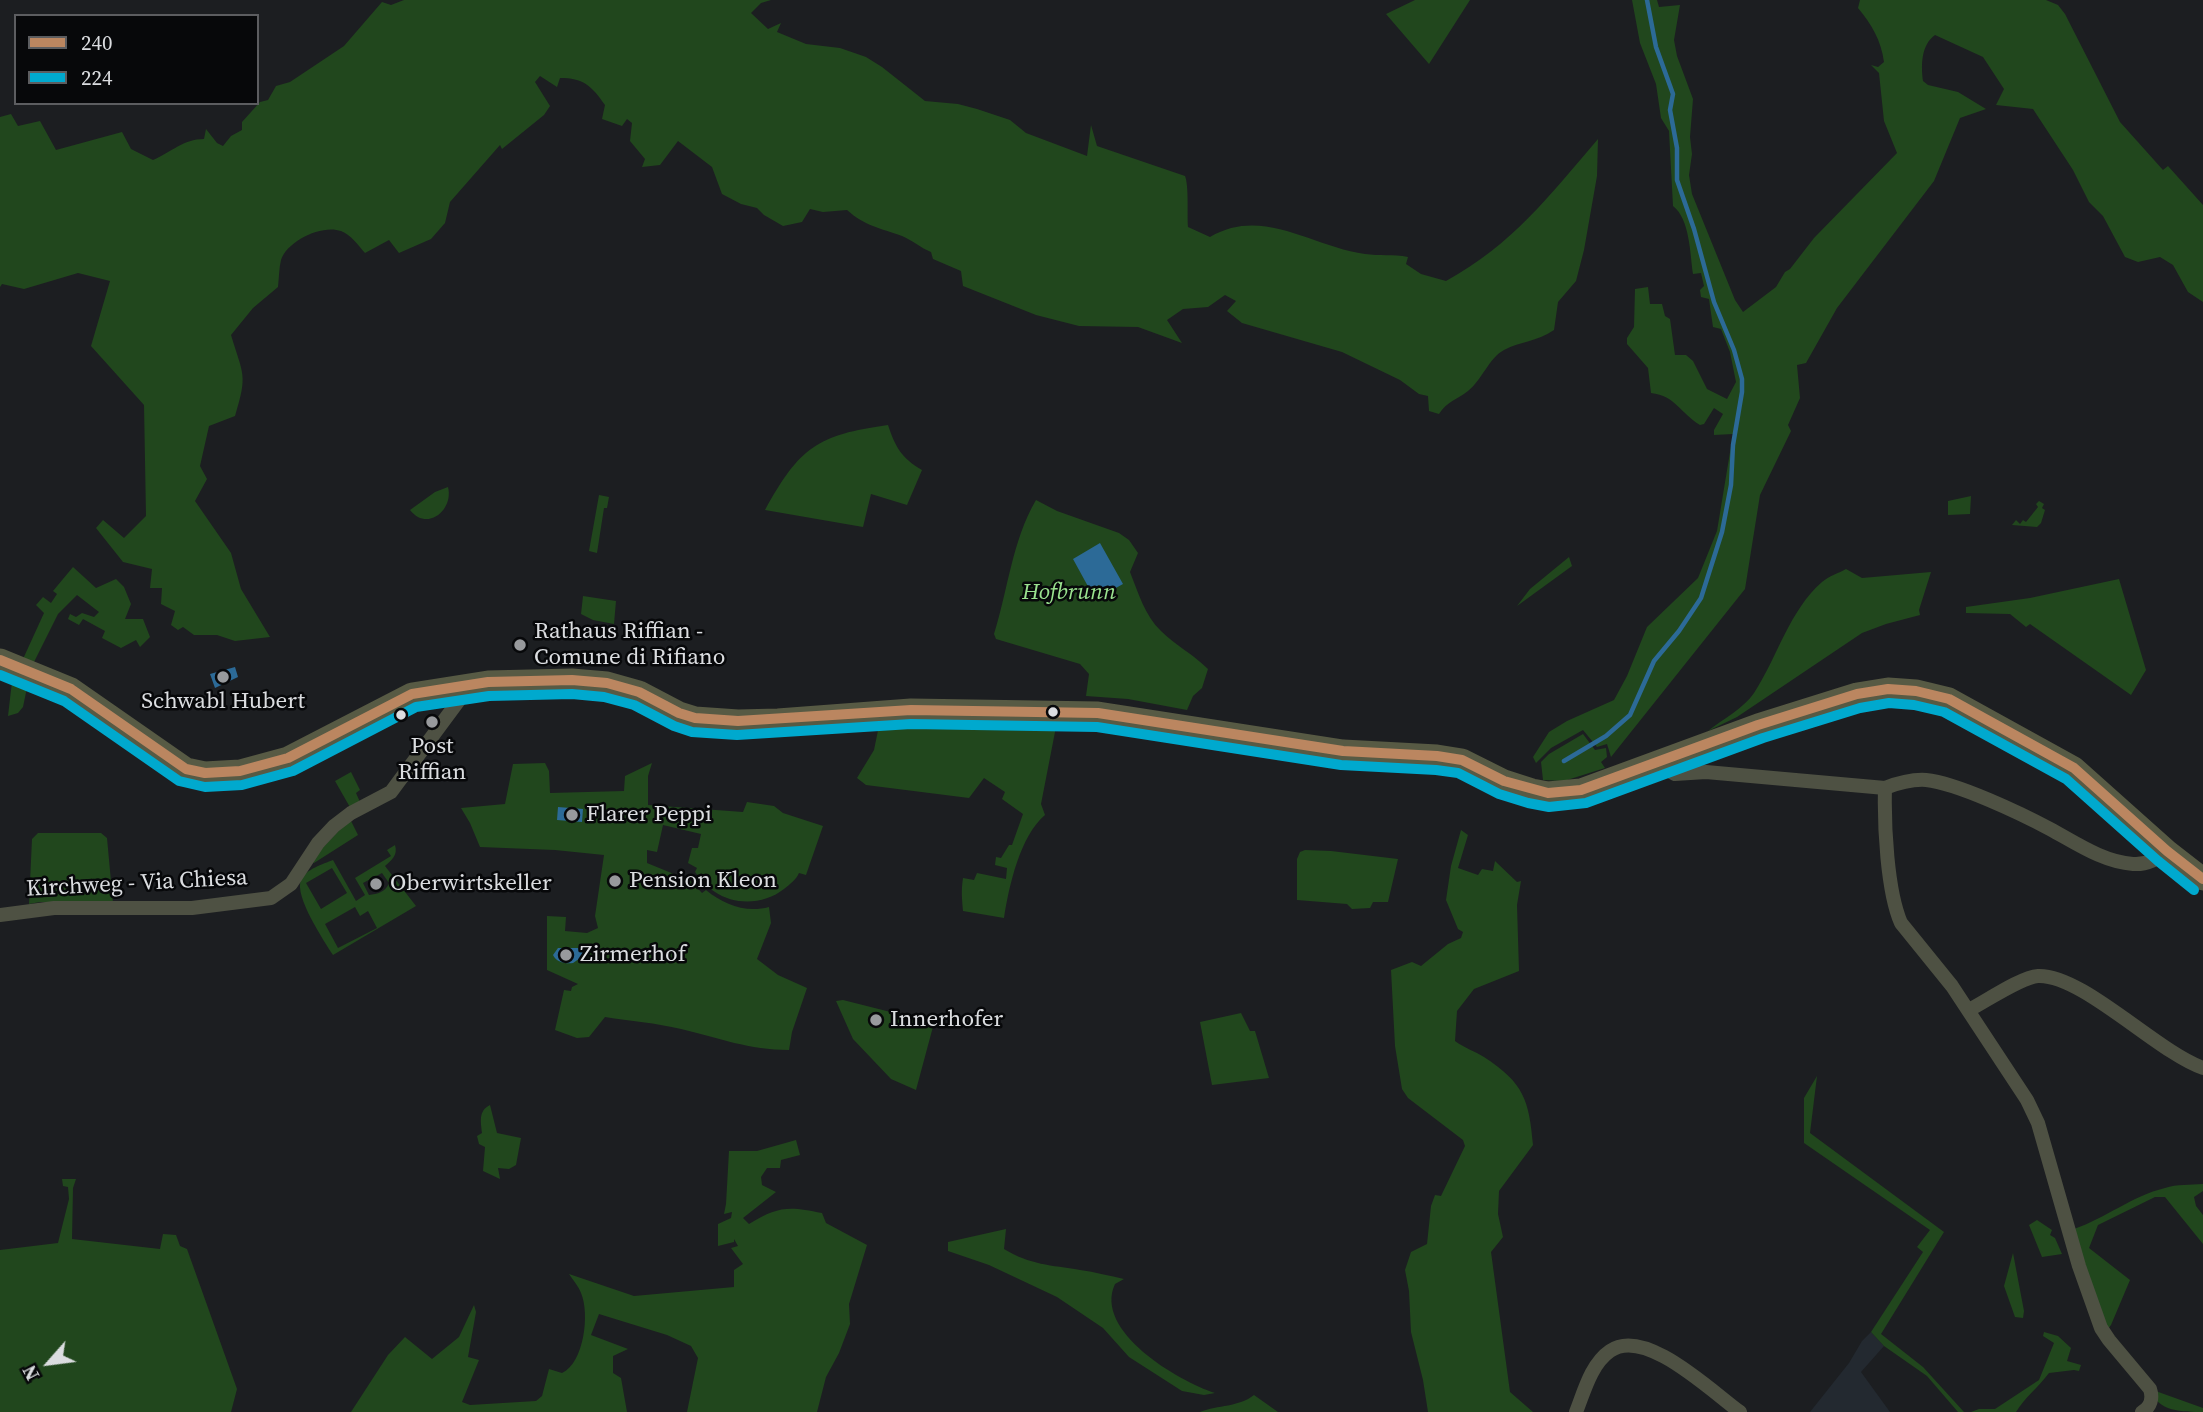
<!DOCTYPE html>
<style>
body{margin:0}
#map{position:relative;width:2203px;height:1412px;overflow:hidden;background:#1c1e21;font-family:"Source Serif 4",serif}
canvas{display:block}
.legend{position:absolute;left:14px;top:14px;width:245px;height:91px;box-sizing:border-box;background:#07080a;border:2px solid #5c5d60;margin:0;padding:9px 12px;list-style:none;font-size:21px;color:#dbdde0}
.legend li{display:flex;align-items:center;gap:14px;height:35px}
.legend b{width:35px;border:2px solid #5c5d60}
.north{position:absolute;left:14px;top:1328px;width:70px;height:70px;-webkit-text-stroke:5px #07080a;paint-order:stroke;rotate:242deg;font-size:19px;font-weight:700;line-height:28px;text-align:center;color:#dbdde0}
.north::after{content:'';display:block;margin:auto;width:24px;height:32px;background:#dbdde0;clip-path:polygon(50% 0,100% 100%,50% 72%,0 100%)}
</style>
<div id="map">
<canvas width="2203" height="1412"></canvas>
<ul class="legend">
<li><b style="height:9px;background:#bb8660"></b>240</li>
<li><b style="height:9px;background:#00a9ce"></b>224</li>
</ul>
<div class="north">N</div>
</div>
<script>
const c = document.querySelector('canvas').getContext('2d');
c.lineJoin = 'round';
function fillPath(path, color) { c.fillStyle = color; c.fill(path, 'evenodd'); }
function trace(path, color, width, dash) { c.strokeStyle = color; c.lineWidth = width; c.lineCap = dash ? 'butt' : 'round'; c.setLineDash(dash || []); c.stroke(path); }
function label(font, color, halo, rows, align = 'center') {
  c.font = font + ' "Source Serif 4",serif'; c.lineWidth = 5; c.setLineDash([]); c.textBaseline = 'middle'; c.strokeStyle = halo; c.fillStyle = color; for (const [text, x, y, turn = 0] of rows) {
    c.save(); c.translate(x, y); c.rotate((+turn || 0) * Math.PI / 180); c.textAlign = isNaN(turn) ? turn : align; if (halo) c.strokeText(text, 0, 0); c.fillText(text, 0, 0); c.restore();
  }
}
const built = new Path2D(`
 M1871 1332 1884 1346 1861 1372 1890 1412H1810L1849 1363 1862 1341Z`);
const green = new Path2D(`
 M404 0H771L761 3 751 13 768 29 781 23 777 32 806 44 840 48 866 57 882 67 925 101 958 104 977 109 1010 120 1026 133 1087 156 1091 125 1097 146 1185 176C1189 186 1187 213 1188 227L1210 237C1263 206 1312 247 1365 254 1379 256 1393 254 1408 257L1406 264 1421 274 1446 281C1512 245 1550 195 1598 139L1597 176 1584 250 1576 281 1558 302 1554 330C1536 342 1521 341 1504 350 1489 358 1482 380 1468 391 1457 400 1447 401 1439 414L1429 411 1428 396 1419 394 1400 380 1342 352 1242 323 1227 311 1236 301 1225 295 1208 307 1183 309 1167 320 1182 343 1138 327 1079 326 1036 315 963 286 961 271 933 259 931 252C921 248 912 240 902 236 880 228 865 226 847 210L823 212 810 209 802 222 783 226 764 215 757 208 741 204 722 194 712 167 678 141 660 165 642 167 645 159 630 141 632 123 627 119 622 126 602 119 605 105C591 85 583 78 560 78L557 87 540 76 535 82 550 106 544 115 502 149 500 145 450 202 445 223 431 239 399 253 389 240 365 253C358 245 351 235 341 231 322 224 287 241 281 260 279 268 279 278 278 287L253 308 231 335C243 375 248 374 235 416L209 426 200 466 207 479 195 501 231 553 241 589 270 637 235 641 217 635H194L183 627 178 630 171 625 175 611 161 604 162 588H150L152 569 123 562 96 528 103 520 124 538 146 516 144 405 91 346 110 281 78 273 24 289 2 284 0 287V117L11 114 18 126 40 121 56 150 122 132 131 149 153 160C172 152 183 139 204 139L206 129 217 143 223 146 231 136 242 130V122L260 102 268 100 276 86 290 82 344 46 382 2 391 5Z
 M1415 0H1470L1429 64 1386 14Z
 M1632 0H1657L1659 7 1680 5 1674 40 1677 56 1693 99 1690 137 1692 154 1689 175 1692 194 1735 300 1743 312 1776 287 1785 272 1790 269 1814 238 1897 153 1884 121 1879 73 1871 65 1878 67 1884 62C1881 40 1872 25 1858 8L1860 0H2046L2058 5 2065 14 2120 122 2163 170 2168 166 2203 205V302L2188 292 2173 265 2160 257 2138 262 2125 257 2103 216 2089 202 2073 170 2033 109 1996 105 2004 89 1983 57 1935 35C1921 45 1921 65 1923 81L1928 85 1958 92 1986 109 1960 118 1934 181 1837 308 1806 363 1797 365 1800 398 1788 425 1791 431 1760 495 1745 589 1611 757 1607 744 1597 747 1583 730 1551 748 1536 763 1533 757 1549 732 1567 721 1614 700 1627 676 1647 627 1698 578 1717 531 1733 434 1714 435V430L1723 414 1714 408 1704 424 1700 425C1680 413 1676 396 1651 393L1648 368 1627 344V338L1634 327 1635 289 1648 287 1650 304H1662L1665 316 1670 319 1675 355H1686L1693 361 1707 389 1727 399 1736 382 1730 352 1721 329 1713 327 1709 299 1701 297 1700 290 1704 286 1701 273 1693 274C1690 254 1690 219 1673 206L1669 131 1661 118 1656 84 1640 43Z
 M888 425C895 446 901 458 922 470L907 505 871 494 863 527 765 510C800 447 817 435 888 425Z
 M448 487C454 510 427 532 410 510L435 492Z
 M599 495 609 497 607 508H604L597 553 589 551Z
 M1971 496 1970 514 1948 515V501Z
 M1036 500 1057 511 1119 533 1129 540 1138 553 1130 572C1138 592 1145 616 1161 631 1175 645 1193 654 1208 669L1202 688 1193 696 1187 710 1128 699 1086 696 1089 674 1080 664 996 639 994 634C1008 590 1012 541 1036 500Z
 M2039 501 2044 504 2042 508 2045 510 2041 523 2037 527 2012 525 2016 520 2020 524 2023 520 2026 522 2038 507 2036 504Z
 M1569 557 1572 566 1517 606 1530 589Z
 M73 567 96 588 116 579 124 587 131 604 125 619H143L150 637 140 647 136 640 121 648 102 638 105 631 83 619 79 625 68 619 70 614 76 617 82 613 94 617 99 612 77 595 58 614 33 664 23 659 44 613 36 605 43 597 51 603 57 594 53 591Z
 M1846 569 1862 578 1931 572 1919 610 1920 615 1886 624 1862 633 1737 717 1708 731C1723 719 1744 708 1754 693 1778 656 1789 611 1822 582 1829 576 1839 573 1846 569Z
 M2119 579 2146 670 2131 695 2030 624 2026 627 2010 614 1966 613V607L2030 598Z
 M583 596 616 601 614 624 593 620 581 614Z
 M13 673H30L23 707 18 713 8 716Z
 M882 711 1055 720V732L1041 804 1045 815C1020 836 1009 886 1004 918L963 911C962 899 961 891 963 878L974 880 977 873 1006 879 1007 868 995 865 996 857 1001 858 1009 845H1012L1023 814 1002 799 1005 792 984 778 969 798 866 785 857 778 874 750Z
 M1583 734 1595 750 1606 748 1607 757 1601 762 1605 768 1564 781 1543 780 1541 762 1549 754Z
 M545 763 549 771 550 793 624 791 625 776 652 763 648 776V805L743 812 747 802 774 806 783 813 823 826 806 875 799 873C796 880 790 884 784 889 765 904 736 906 715 892 707 887 701 879 695 872L697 868 688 863 692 848H698L701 834 663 825 657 852 647 850V863L691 881 702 893 706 890C724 905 746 913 769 907L771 923 757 959 778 975 807 988 792 1032 789 1050C749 1050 719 1038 681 1029 656 1023 630 1021 605 1017L589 1037 577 1038 555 1030 564 990 571 991 572 987 578 984 547 970V916L566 917 565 931 587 933 598 928 595 916 604 855 555 850 480 847 470 823 461 808 505 804 513 764Z
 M351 772 360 790 356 793 360 802 351 809 335 781Z
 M350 819 358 835 314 863 311 860Z
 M1461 830 1468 835 1458 868 1478 875 1482 869 1493 871 1495 861 1517 882 1521 881 1517 905 1519 971 1474 989 1457 1011 1455 1041C1464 1048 1475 1051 1484 1057 1524 1083 1529 1100 1533 1145L1499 1191 1498 1214 1503 1237 1491 1252 1510 1392 1533 1412H1428L1423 1380 1411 1332 1409 1291 1405 1270 1411 1252 1427 1244 1431 1206 1435 1195 1441 1196 1465 1146 1463 1140 1408 1098 1402 1089 1395 1046 1391 970 1412 962 1421 966 1448 944 1461 938 1463 932 1458 929 1446 900 1451 866Z
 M38 833H101L107 838 113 903 40 902 29 904 32 839Z
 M395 845C398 855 392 860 385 866L416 906 333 955C324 941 294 896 301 880 306 869 323 864 333 860L356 901 365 895 355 878 391 856 387 850ZM332 868 347 893 321 909 306 883ZM382 873 389 883C386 892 377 894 369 895L363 883ZM355 907 360 916 368 911 377 928 338 948 325 924Z
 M1305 850 1331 851 1398 859 1388 902H1373L1370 908 1352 909 1347 904 1297 900V859L1300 852Z
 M843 1000 934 1023 916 1090 891 1079 853 1039 836 1001Z
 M1241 1013 1250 1031H1255L1269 1078 1212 1085 1200 1022Z
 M1817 1076 1810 1133 1944 1232 1881 1334 1923 1367 1964 1412H1958L1927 1376 1884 1346 1871 1332 1923 1252 1917 1247 1930 1230 1804 1143V1098Z
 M490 1105 497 1133 521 1138 516 1165 509 1169 498 1168 500 1179 483 1171 485 1147 479 1144 477 1136 482 1133C481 1122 478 1111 490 1105Z
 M796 1140 800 1155 781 1160 780 1168H767L761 1177 762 1185 776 1192 743 1218 749 1224C778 1206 789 1206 822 1213L826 1223 867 1245 849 1304 850 1324 839 1353 826 1377 817 1412H687L698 1358 691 1346 667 1335 599 1314 591 1335 628 1349 613 1356V1373L621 1378 627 1412H351L388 1355 405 1337 432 1359 459 1337 474 1305 476 1312 468 1357 479 1360 462 1402 470 1405 536 1401 542 1396 549 1369 562 1373C584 1363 590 1314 581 1293 579 1287 573 1280 569 1274L634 1296 734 1287V1270L743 1264 731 1248 738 1246 734 1239V1242L718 1246V1224L731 1218 732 1212 724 1214 726 1204 729 1151H757Z
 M62 1179H76L73 1188 72 1239 160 1249 163 1234 176 1235 180 1246 187 1249 237 1389 231 1412H0V1250L58 1243 69 1199 68 1187 63 1186Z
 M2203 1184V1191L2194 1197 2196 1206 2203 1215V1244L2165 1197H2155L2098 1225 2089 1248 2130 1280 2111 1325 2104 1334 2074 1229C2106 1218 2132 1196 2165 1188 2177 1184 2190 1185 2203 1184Z
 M2037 1220 2052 1230 2050 1235 2055 1238 2062 1254 2042 1257 2029 1225Z
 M1006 1229 1004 1249C1030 1265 1051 1265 1080 1270 1095 1272 1110 1276 1124 1279L1115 1284C1093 1331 1178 1381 1215 1393L1204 1395 1182 1391 1129 1357 1103 1328 1057 1297 989 1265 948 1251V1242Z
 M2013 1253 2024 1311 2023 1318 2015 1317 2004 1286Z
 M2044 1332 2058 1336 2071 1348 2067 1361 2081 1365 2079 1371 2074 1370 2049 1373C2038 1388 2025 1397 2016 1412H1971L1979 1409H1995L2039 1380 2054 1343 2043 1336Z
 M2150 1389 2203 1408V1412C2183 1412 2157 1412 2150 1389Z
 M1254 1395 1278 1412H1200C1218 1405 1239 1407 1254 1395Z`);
const water = new Path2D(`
 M1100 543 1123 584 1105 594 1099 585 1090 590 1073 559Z
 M235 667 238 677 215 688 210 674Z
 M558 807 583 809 582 822 557 820Z
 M590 947 592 950 573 963C565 964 556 962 553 955L558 948H578L580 952Z`);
const stream = new Path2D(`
 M1564 761 1606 736 1630 715 1654 661 1679 631 1701 598 1722 532 1731 485 1733 445 1742 392V379L1734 350 1714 302 1694 229 1677 180V148L1670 110 1673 94 1656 47 1647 0`);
const street = new Path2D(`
 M1659 763 1664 768 1675 774 1706 772 1885 788C1898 783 1911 779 1926 780 1957 783 2022 814 2050 829 2076 843 2103 862 2133 864 2147 865 2157 860 2167 851
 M1885 788C1884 824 1887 891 1901 923L1952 986 2027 1100 2038 1123 2079 1266 2101 1328 2109 1340 2150 1389C2153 1398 2151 1407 2142 1412
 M0 915 54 908H192L271 898 291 884 318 843 334 826 351 813 391 792 471 684
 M1969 1010C1985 1002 2021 977 2038 976 2082 974 2157 1052 2203 1068
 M1576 1412C1584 1392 1591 1364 1610 1351 1645 1326 1712 1392 1740 1412`);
const primary = new Path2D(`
 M0 660 71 689 186 769 205 773 240 771 288 758 412 694 488 682 572 680 607 683 639 692 679 713 695 718 738 721 778 720 911 710 1098 713 1343 751 1437 756 1462 760 1504 781 1532 790 1548 793 1581 790 1758 725 1857 694 1888 689 1916 691 1949 699 2074 768 2167 851 2203 879`);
const bus1 = new Path2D(`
 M0 660 71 689 186 769 205 773 240 771 288 758 412 694 488 682 572 680 607 683 639 692 679 713 695 718 738 721 911 710 1098 713 1343 751 1437 756 1462 760 1504 781 1548 793 1581 790 1758 725 1857 694 1888 689 1916 691 1949 699 2074 768 2167 851 2203 879`);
const bus2 = new Path2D(`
 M0 675 64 701 179 781 205 787 242 785 293 771 416 707 489 696 572 694 604 697 634 705 674 726 692 732 737 735 911 724 1097 727 1341 765 1436 770 1458 773 1499 794 1528 803 1549 807 1586 803 1763 738 1860 708 1889 703 1914 705 1944 712 2066 779 2158 861 2194 890`);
const markers = [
 [520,645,7,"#989a9d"],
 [223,677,7,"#989a9d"],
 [1053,712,6,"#dbdde0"],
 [401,715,6,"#dbdde0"],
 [432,722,7,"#989a9d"],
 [572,815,7,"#989a9d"],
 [615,881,7,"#989a9d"],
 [376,884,7,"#989a9d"],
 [566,955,7,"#989a9d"],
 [876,1020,7,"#989a9d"]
];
const parkNames = [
 ["Hofbrunn",1069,593]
];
const poiNames = [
 ["Rathaus Riffian -",534,632],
 ["Comune di Rifiano",534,658],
 ["Schwabl Hubert",223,702,"center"],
 ["Post",432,747,"center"],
 ["Riffian",432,773,"center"],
 ["Flarer Peppi",586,815],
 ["Pension Kleon",629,881],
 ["Oberwirtskeller",390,884],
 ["Zirmerhof",580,955],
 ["Innerhofer",890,1020]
];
const streetNames = [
 ["Kirchweg - Via Chiesa",137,884,-3]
];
fillPath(built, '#232930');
fillPath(green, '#21471d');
fillPath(water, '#2c6a97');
trace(stream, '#2c6a97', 4.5);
trace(street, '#4e5143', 14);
trace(primary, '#575a44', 23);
trace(bus1, '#bb8660', 10);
trace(bus2, '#00a9ce', 10);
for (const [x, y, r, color] of markers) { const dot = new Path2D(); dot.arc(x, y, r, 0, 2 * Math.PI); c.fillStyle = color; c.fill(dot); trace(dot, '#07080a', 2.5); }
label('italic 23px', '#9ae28f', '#07080a', parkNames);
label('23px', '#dbdde0', '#07080a', poiNames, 'left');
label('23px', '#dbdde0', '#07080a', streetNames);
</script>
